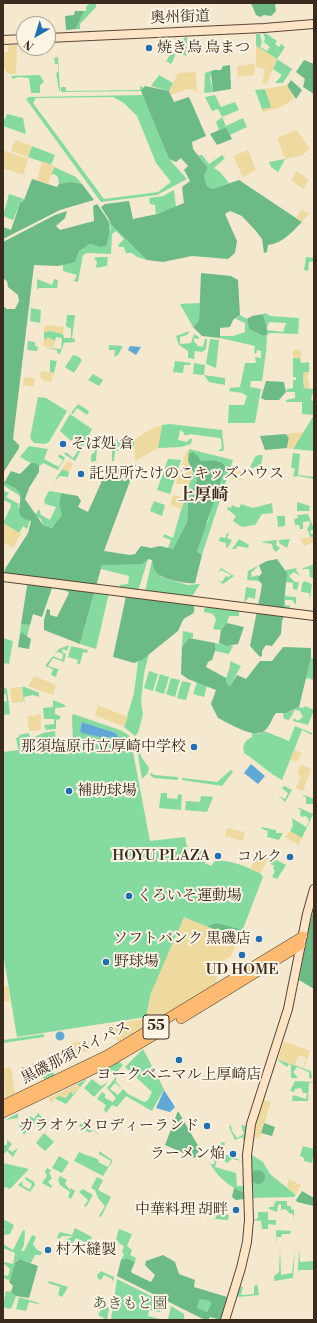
<!DOCTYPE html>
<meta charset="utf-8">
<style>
body{margin:0}
#map{position:relative;width:317px;height:1323px;overflow:hidden;background:#f4e8ce;font-family:"Libre Bodoni",serif}
canvas{display:block}
.frame{position:absolute;inset:0;border:4px solid #3b2a1e;pointer-events:none}
.north{position:absolute;left:16px;top:16px;width:40px;height:40px;box-sizing:border-box;background:#fcf5e5;border:1px solid #afa495;border-radius:50%;rotate:218deg;font-size:11px;font-weight:700;line-height:16px;text-align:center;color:#3b2a1e}
.north::after{content:'';display:block;margin:auto;width:14px;height:18px;background:#1f6fb2;clip-path:polygon(50% 0,100% 100%,50% 72%,0 100%)}
</style>
<div id="map">
<canvas width="317" height="1323"></canvas>
<div class="frame"></div>
<div class="north">N</div>
</div>
<script>
const c = document.querySelector('canvas').getContext('2d');
c.lineJoin = 'round';
function fillPath(path, color) { c.fillStyle = color; c.fill(path, 'evenodd'); }
function trace(path, color, width, dash) { c.strokeStyle = color; c.lineWidth = width; c.lineCap = dash ? 'butt' : 'round'; c.setLineDash(dash || []); c.stroke(path); }
function label(font, color, halo, rows, align = 'center') {
  c.font = font + ' "Libre Bodoni","Noto Serif JP",serif'; c.lineWidth = 4; c.setLineDash([]); c.textBaseline = 'middle'; c.strokeStyle = halo; c.fillStyle = color; for (const [text, x, y, turn = 0] of rows) {
    c.save(); c.translate(x, y); c.rotate((+turn || 0) * Math.PI / 180); c.textAlign = isNaN(turn) ? turn : align; if (halo) c.strokeText(text, 0, 0); c.fillText(text, 0, 0); c.restore();
  }
}
const green = new Path2D(`
 M96 3V7L80 24V29H76L84 11H86V7L89 4Z
 M263 33 267 34 277 41 275 44 279 47 281 44 285 47 277 59 292 69 283 83H275L282 75 273 69 277 59 256 46V34H260L262 42 260 47 267 51 270 47 264 42 265 38Z
 M187 37 186 56 181 54 184 38Z
 M175 38 177 39C177 46 176 58 171 64L166 61 171 54H174L177 44Z
 M58 57 60 91H59L56 73 58 72V64H55L54 58Z
 M214 70 210 77 213 92 204 93 205 73Z
 M40 75 44 82 40 85V93H31L29 78 18 77 13 79 11 76Z
 M159 75 173 83 169 91 151 86Z
 M140 86 144 88 141 91 61 92V87H66V91L140 90Z
 M265 89 271 106 270 108 262 109 255 90Z
 M143 95 169 159 187 179 157 195 101 202 26 99 29 97ZM113 97 124 103 137 116 156 163 171 182 158 192 104 199 33 103 36 98Z
 M215 95 221 107 235 102 239 110 222 117 226 126 243 118 247 127 230 135 226 127 219 130 216 122 222 117 218 109 212 111 205 97Z
 M7 114 23 118 26 134 3 126V120L5 119Z
 M32 146 55 155 51 165 28 157Z
 M198 155H202L209 164 222 155 225 158 214 168 220 172 229 183 212 189 207 186 204 176 208 168Z
 M285 159 278 172 271 167 269 162Z
 M54 167 76 177 82 184 71 182 59 184 58 177 54 174 51 175Z
 M174 190 176 207 156 214 155 205 150 204 149 198 163 196Z
 M9 194 24 199 20 203 13 220 3 216Z
 M110 220 147 260 137 257 132 253H126L124 247H118L119 244 124 239 116 231 112 234 111 254 87 253 83 255 78 282 74 281 77 275 63 271V264L75 262 79 251 90 244 100 247 111 228 108 221Z
 M97 257H108L107 266 96 268 97 262 94 258Z
 M306 257 314 258V261L309 262 308 271 304 270Z
 M37 279 52 285 54 279 58 280 57 288H39L37 290Z
 M200 303 199 321 193 327 180 304Z
 M31 308 41 310 40 323 30 321Z
 M266 313 270 316 299 318 298 334 270 333 267 335 266 352 262 381H251L250 387 261 389 255 423H228L229 405H244L247 396 242 393 229 391 230 388 240 387 245 363H256L255 357 261 358V351L257 350 256 354 254 353 255 346 220 338V336H233L245 332V323L236 319 240 315 247 319 249 329 263 336 267 335V330L283 332 286 323 269 322 267 328 263 314Z
 M67 315H75L72 338 75 339V342L64 343 60 354 57 353V350L44 348 61 349 62 338 56 337 55 341 47 337V339H44V332L51 331 63 334 64 338H71V329L66 326Z
 M190 331 187 335 180 337V344L191 343 194 334 199 337V339L194 338V341L198 346 203 347 205 339H207L206 349 202 352 195 351 194 359 188 358V351L179 345 176 336Z
 M210 339 219 340 216 368 206 364Z
 M28 341 35 342V346L38 347 37 351 27 350Z
 M109 345 123 346 118 355 114 357 115 350H109Z
 M73 355 79 357 82 360 74 373 65 367Z
 M293 358H300L301 363 309 362V372L303 373 304 388H301L314 389 311 399 314 402V451L293 449 314 415 302 414V402H286V400L295 398V392H286L287 389 293 388V380H296V377H293Z
 M50 360 57 361 54 373 50 372Z
 M175 361 191 363 190 365H184L183 373 173 372Z
 M194 363 205 365 204 375 193 374Z
 M93 374 103 380 99 386 88 380Z
 M204 375 225 378V385L209 382Z
 M38 397 46 398 67 411 49 442 45 444 34 443 30 438Z
 M78 404 89 411 87 415 77 408 73 414 71 413Z
 M70 414 92 429 75 461 64 454 66 452 73 458 79 449 76 446 78 442 73 439 71 441 60 431Z
 M169 424 222 430 224 449 223 451H218L222 448 221 439 219 438 190 434 189 435H184V433L180 430 178 440 187 442 189 439H192L191 444 181 447 158 448 162 425Z
 M89 439 134 440V447L132 449 115 451 114 461H112V449H97L96 461 91 462V455L95 452 93 444 87 443Z
 M29 446 48 449 44 459 59 467 63 460 58 457 60 454 65 458 58 470 43 463 39 467 36 463H31L20 457Z
 M189 449 233 460 202 555 197 552 205 525 208 522 220 461H201L198 456 188 454Z
 M293 453 300 454 298 475 314 477V479L298 476 293 477 295 469 291 467Z
 M259 455H263L260 470 250 467 255 457Z
 M168 459 181 460 170 494 157 490Z
 M62 469 69 472 68 477 60 476 54 482Z
 M192 472 197 480 188 501 187 522 173 549 168 548 171 540 163 537 164 534 173 538 175 531Z
 M4 481 18 490 20 496 3 485Z
 M3 490 9 493 6 497 19 504 18 507 26 520H30L27 529 23 526 19 533 3 523 11 506 10 503 3 500Z
 M49 491 61 493 59 504 62 515 53 528 43 525 41 519 35 515 39 509 41 515 50 520 56 507 45 504 44 500Z
 M154 501 165 505 162 516 150 511Z
 M297 502 310 506 309 511H297Z
 M272 503 273 513 262 514 255 525 242 527 233 521 236 516 227 509 228 507 231 508 232 505 239 508 241 504 253 508Z
 M308 514 314 529 310 531 311 534H314V537L311 538 307 529 310 524 309 521 303 522V529H300L299 525H295L294 519 298 518 297 515Z
 M277 516H285V526L278 527Z
 M227 533H229L227 538 232 540 228 547 226 548V543L219 541 220 537 225 538Z
 M239 539 249 545 248 548 238 546 235 549H232Z
 M290 539 287 548 279 543V540Z
 M277 540 276 545 280 548 276 552 273 549 272 544 260 542Z
 M148 559 138 591 127 589V587H121L119 585 128 584 129 576 101 569 102 565Z
 M152 560 161 577 188 585 200 584 191 598 145 592Z
 M314 564V578L310 577 309 569H301Z
 M259 565 251 573 252 577 258 575 259 581 247 580 248 571Z
 M221 568 234 576 223 584 217 580 222 582 226 576 229 577 231 575 221 570 218 573Z
 M297 568 296 570 300 576 294 572 289 576 295 582H299L297 590 293 589V583L286 582V570Z
 M304 581 312 584 310 599 309 593 301 592 302 584Z
 M246 587 256 589 255 599 249 597 244 603Z
 M95 591 109 593 96 649 80 644Z
 M285 596 296 597V605L292 600H285V605L289 606V603L290 609 283 608Z
 M209 606 239 609V616H229L227 623 221 630 213 629 216 619 213 614 204 612V609Z
 M21 624 30 625 27 637 20 634Z
 M183 631 193 633V638H189L182 647Z
 M3 638 13 641 9 664 3 663Z
 M215 643 233 646 229 654 215 651Z
 M69 645 67 651 63 649 62 652 66 654 64 662 53 658 48 666 61 670H58L56 677 51 675 53 669 45 666 53 656 62 660 63 654 58 652 54 654 59 649Z
 M71 646 88 650 87 653 83 652 80 664H77L78 660 68 657Z
 M149 654 144 673 141 701 143 714 138 733 135 736 124 727 134 693 138 662Z
 M311 658 314 659V680L306 678Z
 M230 661 241 666 230 686 227 684 226 678 230 667Z
 M149 671 158 674 153 691 144 688Z
 M160 674 169 677 164 694 155 691Z
 M171 678 180 680 175 697 166 694Z
 M182 681 191 683 186 700 177 698Z
 M197 682 207 686 204 697 193 694Z
 M3 687 7 689 10 714 3 715V702L7 701 6 694 3 695Z
 M22 687H25L39 693V697L33 695 24 697 25 705 24 701 13 703 23 695Z
 M53 700 65 705V707L56 708 55 709V714L60 716V719L56 720V729L46 730 44 725 54 724V719H44L43 708 53 707Z
 M305 706 314 710 308 725 293 721 294 718 298 721 303 717 300 711 295 710 289 720 284 719 283 713 292 711 299 707 303 708Z
 M73 714 120 730 130 736 150 841 185 837 189 857 194 859 193 850 198 849 208 853 205 863 211 866 215 861C230 859 247 867 260 873L263 877 239 939 206 926 151 993 146 1017 17 1037 3 953V752L73 743 72 717ZM82 722 116 733 118 737H100L82 732 80 731Z
 M295 726 312 733V735L302 730 282 780C268 773 256 760 244 753 242 745 245 740 252 737V732L259 734 264 731 289 741Z
 M55 731 56 743 48 744 47 739 39 737 30 739 31 747 18 749 16 738 19 737V735L29 733 30 739 43 733Z
 M136 743 142 758 149 768 148 773 142 779Z
 M231 770 233 772 222 786 182 780V778L217 782Z
 M151 773 154 775 178 777V780L154 778 150 775Z
 M284 786 292 790 285 802 279 796 285 799 288 793 282 788Z
 M161 793H167V798L177 799 178 794 182 795 181 810 159 808Z
 M304 795 314 799V804H306V797L304 796 299 802Z
 M201 796 213 797 207 812 185 810 186 801 200 802Z
 M297 807 313 814 314 812 302 838 290 831 293 826 292 818 306 827 309 822 308 818 305 816 302 817 300 815 301 811Z
 M261 827 276 830V833H283L279 840 267 837 268 831 262 829Z
 M269 858 272 860 273 858 286 865 277 879 272 877 275 871 273 869 274 866 267 862Z
 M44 1034V1037L3 1043V1040Z
 M143 1049 164 1089 152 1111 126 1096 117 1107 112 1105 106 1113 104 1110 106 1105 97 1099 102 1092 105 1094V1098L113 1102 116 1098 107 1088 116 1077 117 1078 115 1081 128 1094 144 1102 148 1100 152 1092 125 1067ZM115 1083 123 1089 118 1095 110 1089Z
 M276 1059 311 1071 312 1078H309V1072L297 1067 293 1072 298 1078H291V1065L289 1064 287 1067Z
 M52 1061 54 1076 44 1081V1078H41L40 1064 34 1065V1069L25 1071 24 1078 22 1066 24 1068 32 1067V1064Z
 M119 1062 123 1065 114 1075 107 1068Z
 M87 1079 66 1104 54 1098 60 1095 66 1098 70 1091 73 1094 80 1087 77 1084Z
 M92 1079 101 1086 108 1082 94 1097 84 1088Z
 M295 1081 314 1082 309 1083 308 1101H292L293 1095 306 1099 307 1093H303L301 1088 295 1089 294 1092 290 1091Z
 M37 1103 18 1113V1118L5 1120Z
 M38 1113 47 1123 39 1117 34 1122 41 1128 46 1124V1125L42 1130 32 1122 25 1129 27 1131 24 1135 19 1125 30 1123V1116L34 1119Z
 M81 1123 98 1133 97 1135V1133L92 1130 90 1133 79 1126Z
 M231 1125 232 1131 237 1138 244 1134 241 1125 246 1126 244 1141 242 1137 235 1140 229 1127Z
 M44 1133 54 1142 45 1151 36 1143Z
 M7 1140 12 1144 8 1149 12 1152 18 1148 13 1157 7 1151 3 1155V1145H7Z
 M222 1142 225 1143 222 1153 242 1161 232 1159 227 1163 224 1161 225 1156 221 1154 218 1156 215 1167 236 1173 237 1186H245V1193C227 1186 216 1175 207 1159L211 1165 215 1163 211 1154Z
 M303 1146 314 1149 312 1163 304 1161V1158L300 1156Z
 M99 1151 112 1160V1162L103 1176 74 1161 79 1152C87 1156 92 1156 99 1160L98 1162 108 1167 111 1161 99 1154Z
 M252 1155 263 1162 270 1174 296 1195 294 1197 252 1198Z
 M59 1156 69 1162 62 1173 52 1168Z
 M3 1163 29 1169 10 1189 5 1187 3 1189Z
 M47 1168 51 1170 49 1173 52 1178 48 1182 52 1186 51 1188 42 1183 47 1176 45 1171Z
 M60 1176 67 1180 65 1184 70 1190 71 1188 75 1191 71 1199 68 1197 70 1192 60 1185 58 1180Z
 M26 1177 34 1182 35 1185 30 1192 18 1185 23 1181 22 1185 29 1189H30L32 1184 25 1179Z
 M97 1177 103 1180 98 1190 111 1197 101 1217 99 1216 105 1206 98 1198 95 1190 91 1188Z
 M83 1189 93 1195 86 1207 84 1206 88 1200 79 1192Z
 M276 1201H287V1206H291V1209L294 1210V1220L293 1214 289 1213 287 1210 283 1209 281 1211V1204L278 1205 277 1212 269 1209V1207H273Z
 M258 1212H268V1220H276V1225L268 1224V1229H262L261 1221 253 1220 258 1218Z
 M218 1213 229 1215 228 1220 215 1219Z
 M3 1219 14 1225 10 1234 3 1235 5 1229 3 1228Z
 M75 1228 92 1237 88 1244 76 1238 70 1247 64 1241 73 1236H63L58 1239 57 1237 60 1232 72 1235Z
 M119 1229 132 1234 127 1246 132 1250 130 1255 136 1258 135 1262 127 1258 121 1260 124 1254 122 1252 124 1246 120 1244 116 1239Z
 M23 1230 25 1231 24 1245 21 1251H24L32 1235 36 1237 33 1244 37 1250 42 1252 41 1255H35L31 1263 18 1259 15 1263 10 1280 5 1279 3 1275 8 1276 10 1269 3 1263 4 1262 13 1264 15 1253 3 1248V1244L13 1250Z
 M276 1230 291 1231 290 1234H282L281 1237H277V1246Z
 M299 1248 300 1262 314 1261V1270H299L298 1272Z
 M280 1249 281 1275 292 1273 295 1249 293 1278 274 1281V1276L279 1272Z
 M101 1271 114 1277 113 1282 112 1279 104 1275 101 1280 98 1279 97 1275Z
 M117 1279 165 1303 164 1309H161L160 1312 149 1310 148 1316 163 1320H111Z
 M49 1281 68 1287 62 1297 58 1295 60 1287 48 1283Z
 M257 1282 259 1295 237 1297 240 1287H243L241 1294 243 1295 254 1294V1286L257 1285Z
 M6 1291 11 1292 16 1296 12 1307 10 1309 3 1307Z
 M19 1297 39 1303 38 1304 29 1302 26 1311 16 1309Z
 M197 1305a7 7 0 1 1 14 0a7 7 0 1 1-14 0Z
 M103 1305 109 1308 107 1320 98 1315Z
 M171 1306 184 1314V1320H168Z`);
const forest = new Path2D(`
 M251 3H277L275 5 276 11 271 16 264 15 260 17 256 15Z
 M75 11H84L76 29 66 30 65 16 74 15Z
 M304 60 314 64V94L303 87 305 79 296 72Z
 M230 65 231 89 213 92 211 72 214 70H221L223 66Z
 M291 80 302 90 296 99 287 86Z
 M145 86 169 91 174 102 189 97 206 136 192 142 193 149 208 168 204 176 207 186 212 189 239 180 302 222C293 231 282 244 268 245L267 252 264 253 262 239 255 230 242 216 230 211 225 214 237 241 235 253 228 259 192 256 163 262 147 260 113 226 101 207 105 204 129 201 133 219 157 214 184 203 182 187 190 181 184 170 188 166 181 158 176 162 169 159 141 91Z
 M226 127 232 139 217 145 210 134Z
 M32 179 57 187 59 184 71 182 82 184 94 200 60 210 3 239V227L11 230 20 203 24 200Z
 M97 204C110 223 113 223 106 246L100 247 90 244 79 251 75 262 58 266 34 265 13 439 19 445V448L3 473V306L7 309H15L19 301 18 295 8 287 7 281 3 278V242L55 215 67 211 65 218 56 226 60 230 94 221 93 206Z
 M201 273 231 276 238 280 240 315 233 320 230 327 220 328V338L202 336 193 327 199 321Z
 M263 314 267 328V335L263 336 249 329 247 319 252 316Z
 M266 381 284 382 286 392 279 400H265L261 398Z
 M286 434 289 438 287 448 265 450 260 436Z
 M193 452 198 456 201 461C209 461 223 458 225 468L197 552 202 555 195 583C191 585 165 579 161 576 155 573 153 566 152 560L148 559 142 564 102 565 80 644 44 630V620L47 609 50 610V615L57 617 69 593 67 591 52 588 42 617 33 614 30 625 21 624 28 580 4 574 5 569 28 533 31 521C9 517 26 501 18 491 15 487 9 485 4 483L11 471 20 474 31 463H36L39 466V472L29 488 25 499 43 525 52 528 62 515 59 504 61 493 78 496 81 501 78 507 88 512 109 465H136L104 551 130 555 135 554 141 546 151 548 160 546 173 549 187 522 188 501 197 480 188 461V454Z
 M277 559 287 573 283 613 284 616 282 621 281 634 272 646 266 645 262 651V656L260 657 250 646 261 591 262 584 259 581 258 577 262 573 259 565 267 561Z
 M126 596 193 604C198 616 188 614 183 620L178 631 142 660 134 663 113 657Z
 M227 623 244 627 238 644 227 646 219 643 221 630Z
 M22 633 31 639 29 649 18 647 20 634Z
 M189 638 215 643V651L212 660 208 662 206 667 226 678 227 684 230 686 237 675 246 679 260 661H272L283 647 311 648V658L299 707 286 713H276C272 718 270 727 264 731 254 739 228 723 218 718L211 704 216 690 188 679 181 674 182 647Z
 M314 909V989L299 980 309 926Z
 M216 923 239 929 241 933 239 938 235 940 204 928Z
 M178 1111 200 1149 195 1158 165 1145Z
 M264 1123 275 1127 272 1136 261 1133Z
 M251 1177a7 7 0 1 1 14 0a7 7 0 1 1-14 0Z
 M234 1188 245 1193 244 1199 236 1200 232 1197Z
 M302 1191 314 1198V1206L297 1202 296 1200Z
 M163 1255 175 1262 179 1274 195 1280 194 1287 227 1297 221 1320 210 1317 208 1320H205L117 1276 121 1260 127 1258 135 1262 131 1271 132 1273 151 1282 155 1275 145 1265 146 1261ZM202 1299 210 1301 211 1305 207 1312 197 1308 199 1300Z
 M19 1259 38 1266 29 1298 16 1296 11 1292 13 1286 9 1282 10 1280 15 1263Z`);
const sand = new Path2D(`
 M8 45H17L16 74H8L3 66 4 52H8Z
 M256 46 277 59 267 84H262L265 69 256 67Z
 M255 64 254 75 238 77 237 66Z
 M196 72 197 93 191 89H187L171 95 169 91 178 73Z
 M287 85 294 99 281 107 263 112 262 109 270 108 271 106 265 89Z
 M296 130 310 148 303 155 285 159 277 138Z
 M15 140 32 146 28 157 11 151Z
 M3 150 28 159 23 175 3 168Z
 M248 150 256 170 243 177 233 156Z
 M42 161 54 166 48 184 37 180Z
 M297 171 309 180 303 189 291 180Z
 M302 209 309 214 302 222 296 218Z
 M47 325 64 327 63 334 51 331 44 332V327Z
 M47 337 55 341 54 348 43 346 44 339H47Z
 M292.5 354a4.5 4.5 0 1 1 9 0a4.5 4.5 0 1 1-9 0Z
 M41 371 54 373 51 382 44 381 40 377Z
 M309 372 307 379 309 380V388H304L303 373Z
 M24 377 35 378 34 387 23 385Z
 M162 425 158 448 135 461 134 440 151 429Z
 M303 432 293 449 287 448 289 438 286 434Z
 M189 449 188 461 192 472 190 484H176L186 452Z
 M68 461 73 464 69 472 62 469Z
 M230 468 244 473 241 481 227 476Z
 M173 495 185 498 182 509 170 505Z
 M3 523 21 534 13 548 3 543Z
 M309 537H314V542L304 546 301 539Z
 M34 676 56 685 53 695 28 686Z
 M22 687 24 701 12 703 10 688Z
 M98 705 128 717 124 727 95 715Z
 M41 714V730L29 731 27 717Z
 M294 750 302 753 297 761 290 760Z
 M303 765 311 769 303 791 296 788 301 776 297 774 300 766Z
 M227 828 245 832 243 841 225 836Z
 M290 831 302 838 299 845 285 837Z
 M257 852 270 856 260 873 250 869Z
 M184 917 238 939 231 956 218 964 216 984 144 1027 151 993Z
 M8 986 10 1001 3 1002V987Z
 M144 1019 143 1028 118 1042 108 1025Z
 M88 1041 90 1051 71 1054V1043Z
 M284 1041 310 1051 304 1068 278 1059ZM299 1055 306 1058 303 1067 295 1064Z
 M11 1067 15 1093 5 1098 3 1068Z
 M77 1084 80 1087 73 1094 70 1092 66 1098 58 1096 51 1103 49 1098Z
 M262 1099 271 1102 259 1139 252 1136Z
 M289 1179 301 1185 296 1195 287 1187Z`);
const water = new Path2D(`
 M130 346 141 347 136 355 128 350Z
 M82 722 116 733 118 737H100L82 733 80 731Z
 M251 764 265 776 258 784 244 773Z
 M55.5 1036a4.5 4.5 0 1 1 9 0a4.5 4.5 0 1 1-9 0Z
 M164 1090 175 1107 170 1112 156 1108Z`);
const secondary = new Path2D(`
 M48 38 264 28 314 24
 M3 40 24 39
 M3 577 314 616
 M225 1320 241 1268 247 1242 249 1220 247 1155 251 1124 288 1009 307 914 314 889`);
const primary = new Path2D(`
 M181 1019 301 945
 M3 1105 107 1055 303 936
 M3 1113 111 1061 160 1032`);
const markers = [
 [149,48,4,"#1f6fb2"],
 [63,444,4,"#1f6fb2"],
 [81,474,4,"#1f6fb2"],
 [194,747,4,"#1f6fb2"],
 [69,791,4,"#1f6fb2"],
 [218,856,4,"#1f6fb2"],
 [290,857,4,"#1f6fb2"],
 [129,896,4,"#1f6fb2"],
 [259,939,4,"#1f6fb2"],
 [242,955,4,"#1f6fb2"],
 [106,962,4,"#1f6fb2"],
 [179,1060,4,"#1f6fb2"],
 [207,1126,4,"#1f6fb2"],
 [233,1154,4,"#1f6fb2"],
 [236,1210,4,"#1f6fb2"],
 [48,1250,4,"#1f6fb2"]
];
const shields = [
 [156,1027,26]
];
const shieldNames = [
 ["55",156,1027]
];
const streetNames = [
 ["奥州街道",180,18,-2],
 ["黒磯那須バイパス",76,1053,-27]
];
const poiNames = [
 ["焼き鳥 鳥まつ",157,48],
 ["そば処 倉",71,444],
 ["託児所たけのこキッズハウス",89,474],
 ["那須塩原市立厚崎中学校",186,747,"right"],
 ["補助球場",77,791],
 ["HOYU PLAZA",210,856,"right"],
 ["コルク",282,857,"right"],
 ["くろいそ運動場",137,896],
 ["ソフトバンク 黒磯店",251,939,"right"],
 ["野球場",114,962],
 ["UD HOME",242,970,"center"],
 ["ヨークベニマル上厚崎店",179,1075,"center"],
 ["カラオケメロディーランド",199,1126,"right"],
 ["ラーメン焔",225,1154,"right"],
 ["中華料理 胡畔",228,1210,"right"],
 ["村木縫製",56,1250]
];
const parkNames = [
 ["あきもと園",130,1304]
];
const quarterNames = [
 ["上厚崎",203,496]
];
fillPath(green, '#85db9f');
fillPath(forest, '#6cbb86');
fillPath(sand, '#eeda9e');
fillPath(water, '#60a8d7');
trace(secondary, '#574638', 10);
trace(primary, '#574638', 10);
trace(secondary, '#ffe4c6', 8);
trace(primary, '#febb71', 9);
for (const [x, y, r, color] of markers) { const dot = new Path2D(); dot.arc(x, y, r, 0, 2 * Math.PI); c.fillStyle = color; c.fill(dot); trace(dot, '#fcf5e5', 1.5); }
for (const [x, y, w] of shields) { const box = new Path2D(); box.roundRect(x - w / 2, y - 12, w, 24, 3); c.fillStyle = '#fcf5e5'; c.fill(box); trace(box, '#3b2a1e', 1); }
label('bold 14px', '#3b2a1e', null, shieldNames);
label('15px', '#3b2a1e', '#fcf5e5', streetNames);
label('15px', '#3b2a1e', '#fcf5e5', poiNames, 'left');
label('15px', '#4e563e', '#fcf5e5', parkNames);
label('bold 17px', '#3b2a1e', '#fcf5e5', quarterNames);
</script>
